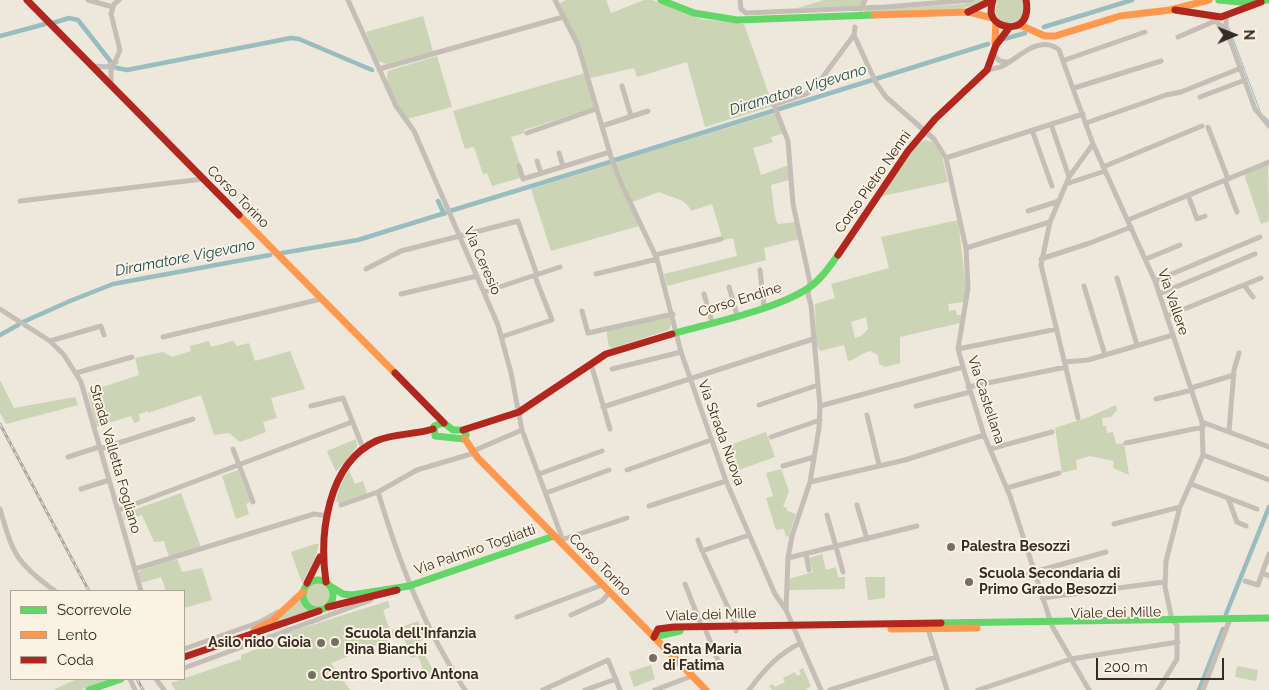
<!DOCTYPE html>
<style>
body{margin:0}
#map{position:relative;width:1269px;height:690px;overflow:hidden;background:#ede7dc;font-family:Raleway,sans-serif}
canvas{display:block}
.legend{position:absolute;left:10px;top:590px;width:175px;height:90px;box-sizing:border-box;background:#fbf2e3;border:1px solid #aca397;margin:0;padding:6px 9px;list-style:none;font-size:15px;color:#362c25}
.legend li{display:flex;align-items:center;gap:10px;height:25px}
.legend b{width:25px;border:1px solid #aca397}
.north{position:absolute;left:1209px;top:10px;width:50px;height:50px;-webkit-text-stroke:4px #fbf2e3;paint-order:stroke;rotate:89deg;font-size:14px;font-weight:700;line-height:20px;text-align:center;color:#362c25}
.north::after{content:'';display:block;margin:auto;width:18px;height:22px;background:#362c25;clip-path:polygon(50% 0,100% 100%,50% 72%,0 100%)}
.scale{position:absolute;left:1096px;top:658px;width:128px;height:22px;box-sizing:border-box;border:2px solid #362c25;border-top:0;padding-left:6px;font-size:15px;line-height:18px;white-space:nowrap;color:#362c25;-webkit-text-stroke:4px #fbf2e3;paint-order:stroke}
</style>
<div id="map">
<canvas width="1269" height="690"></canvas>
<ul class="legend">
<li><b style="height:6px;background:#63d668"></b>Scorrevole</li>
<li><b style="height:6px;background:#ff974d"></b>Lento</li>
<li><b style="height:6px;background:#b3261e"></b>Coda</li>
</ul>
<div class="north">N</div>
<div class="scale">200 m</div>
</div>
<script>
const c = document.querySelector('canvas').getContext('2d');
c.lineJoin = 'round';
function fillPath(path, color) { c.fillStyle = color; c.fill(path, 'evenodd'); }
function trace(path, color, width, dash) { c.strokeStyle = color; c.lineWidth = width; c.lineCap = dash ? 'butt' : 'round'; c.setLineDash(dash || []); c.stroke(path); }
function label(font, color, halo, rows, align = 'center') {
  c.font = font + ' Raleway,sans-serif'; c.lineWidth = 4; c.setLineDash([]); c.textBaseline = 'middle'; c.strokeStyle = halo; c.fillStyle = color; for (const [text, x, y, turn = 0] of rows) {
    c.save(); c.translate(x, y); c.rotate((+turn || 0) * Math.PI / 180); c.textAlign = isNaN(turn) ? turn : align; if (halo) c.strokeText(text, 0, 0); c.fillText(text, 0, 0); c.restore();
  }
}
const green = new Path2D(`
 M566 0H606L611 13 644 0H652L701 19 744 24 773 106 705 127 687 62 637 77 634 68 590 78 584 56 558 4Z
 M824 0H863L860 6 797 8Z
 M974 0H987C951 18 902 11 864 12V10L964 4Z
 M997 0H1024L1025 16 1019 23 1005 24 995 14Z
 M423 16 433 51 387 64 378 61 366 32Z
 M437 56 452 107 407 119C399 107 383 85 388 71Z
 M585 73 594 108 524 130 525 133 511 137 520 164 517 165 520 178 492 186 487 173 483 174 474 147 465 149 453 111Z
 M776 113 784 133 771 137 773 142 753 148 761 175 789 165V180L771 185C773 196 773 216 778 224L795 222 799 239 764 248 766 260 667 286 664 274 737 256 733 238 723 240 712 204 691 211C686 198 671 198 659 192L632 202 616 162Z
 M925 140 933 142 942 156 948 182 882 196 917 144Z
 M612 164 639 226 551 251 531 189Z
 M1268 164 1269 221 1261 224 1244 174Z
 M958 220 966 288 964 302 948 304 949 311 956 310 957 315H961L960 323 900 337V363L885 367 879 364 878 355 870 351C861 353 857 359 848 361L844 345 820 351 816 343 815 304 835 298 831 284 889 268 881 237ZM866 317 868 329 861 336 855 338 851 322Z
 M669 315 671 325 669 330 613 348 609 347 606 329Z
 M209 341 211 347 233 341 237 346 249 343 255 361 290 351 305 389 271 398 277 418 263 422 266 432 240 442 229 433 214 435 201 395 148 413V411L139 414 140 421 134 423 131 416 96 427 88 392 139 375 135 358 163 352 172 357 191 351 190 346Z
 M0 380 14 408 75 397 78 405 6 424 0 413Z
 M1116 405 1117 410 1111 417 1102 418 1103 426H1106L1107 433 1113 432 1116 444 1124 443 1129 475 1113 468 1114 461 1090 456 1076 460 1077 469 1062 473 1055 428 1089 417Z
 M766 432 775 457 736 471 727 446Z
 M356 439 357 447 336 472 327 451Z
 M781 469 789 491 783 507 787 508V511L796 514 789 536 786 537 784 529 776 530 766 498 773 496 766 473Z
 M238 470 250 502 246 504 249 514 236 519 222 476Z
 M349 470 355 484 363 481 367 494 339 503 336 501 340 486Z
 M181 493 201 547 169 557 164 541 154 542 142 515 124 520 123 514Z
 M315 544H319L315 559 302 583 291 552Z
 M822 554 826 570 836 567 838 577H845V589L787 590 789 579 813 572 809 558Z
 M177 559 182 572 202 568 212 600 184 608V591H166L161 577 141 583 138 573 141 570Z
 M865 577H885V598L868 600Z
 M306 595a12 12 0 1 1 24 0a12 12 0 1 1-24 0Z
 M301 597 306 608 311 612 278 625 274 622Z
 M388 601 390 607 383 610 390 631 418 621 421 627 331 663 350 690H175L171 683 241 659V655L275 642 280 635Z
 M426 630 430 636 420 641 419 644 435 674 426 677 418 656 411 658 404 638Z
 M651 665 655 679 634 687 629 672Z
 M1237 666 1258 670 1256 681 1235 677Z
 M803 668 811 686 805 690H772L769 686 773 684 775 687 785 682 783 678 795 672 797 676 801 674 799 670Z
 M77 679H112L80 690H53Z`);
const stream = new Path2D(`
 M1229 28 1260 111
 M1264 116 1269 121`);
const canal = new Path2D(`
 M53 23 69 18 78 20 111 62
 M1044 27 1132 0
 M0 36 45 24
 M1004 39 1025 33
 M117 68 127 70 291 38 299 39 372 70
 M615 160 988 44
 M438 201 444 214
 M450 211 610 162
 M282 253 358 240 445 213
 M23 322 70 301 113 284 270 255
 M0 335 18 325
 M1226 614 1269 507
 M1199 690 1223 629`);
const street = new Path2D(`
 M88 0 113 7
 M348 0 396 106 414 131 498 325 511 373 522 430 561 535 562 543
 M555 0 578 45 611 157 623 187 657 259 681 352 726 481 775 594 786 610
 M740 0 741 9 746 13 885 7 971 0
 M861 9 865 0
 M1226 16V29L1255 109 1269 126
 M1212 19 1226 29
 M855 27 854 35 876 83 886 97 934 139 946 158 966 248 968 288 958 349 963 367 984 435 1010 496 1052 626 1089 690
 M1178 37 1215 21
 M993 55 1000 61 1007 62
 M1065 60 1145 32
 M93 66 107 67 116 62
 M379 69 563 17
 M987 70C992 69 998 68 1003 66 1019 57 1041 34 1059 50L1093 144 1155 281 1202 422 1203 455 1180 507 1166 561 1165 587 1172 620 1177 625V659L1158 690
 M111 84V71L120 50 111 14 114 4 119 0
 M622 86 631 116
 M1074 88 1161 61
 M1200 97 1245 80
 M1086 123 1166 95 1181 92 1241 68
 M1051 124 1069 177
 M602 126 648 111
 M1208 127 1228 179
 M1032 130 1052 186
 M527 133 596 109
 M559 153 563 166
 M946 158 1083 114
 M537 161 541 173
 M519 166 523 179 610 152
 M1103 167 1202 126
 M1225 180 1237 212
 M1066 184 1105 171
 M1188 195 1197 219 1205 216
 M20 201 203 179
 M1028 211 1059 201
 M1128 220 1269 162
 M966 248 1050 222
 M655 255 721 239
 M1041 259 1090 243 1131 227
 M1146 259 1180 245
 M366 269 401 251 518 221 537 275
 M760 270 764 307
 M596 274 657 259
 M1117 278 1137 345
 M1155 281 1260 237
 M1244 285 1253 297
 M1084 286 1105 355
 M729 287 737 315
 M484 292 560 267
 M401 294 477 276
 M704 294 712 322
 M1159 294 1255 254
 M0 309 50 341 64 355 81 382 141 591
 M582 311 588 333 673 314
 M1167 316 1261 278
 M163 337 321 299
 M501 337 552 320 536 279
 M50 341 101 326 104 335
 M958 349 1057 329
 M1065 362 1088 360 1173 335
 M591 364 610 429
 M612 369 681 352
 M76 373 132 357
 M968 387 1066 367
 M1191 388 1234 375
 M1156 399 1192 390
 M759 405 818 385
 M311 406 343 398 363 448
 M820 406 963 367
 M916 406 970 392
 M603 407 813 339
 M867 415 879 465
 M1078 418 1041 265 1050 222 1069 177 1093 144
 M1202 422 1269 447
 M1229 431 1234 370 1239 353
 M771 437 820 420
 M1126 443 1203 427
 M100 449 193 419
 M233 449 253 502
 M990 449 1052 432
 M473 451 522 430
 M1203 455 1269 480
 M68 457 99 447
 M783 466 814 457
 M627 470 711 440
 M539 474 602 451
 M810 482 905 460 984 435
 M1191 484 1257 509
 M1007 488 1059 473
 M81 489 109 480
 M378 492C400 564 423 626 465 690
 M546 493 609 470
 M1228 498 1237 522 1246 526
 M341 505 378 492 417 470 471 454
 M857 505 867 539
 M649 506 726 481
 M0 509C13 554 16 563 55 591
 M119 510 352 422
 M827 515 843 572
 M1114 524 1180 507
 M561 540 627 518
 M698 540 702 551 749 535
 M806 554 809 570
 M1269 554 1262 573 1269 576
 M704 555 735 623 736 631
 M788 558 917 526
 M135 569 314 514 328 516
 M1034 572 1106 552
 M997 574 1035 575
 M1245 581 1258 585 1262 573
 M685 584 702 627
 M1042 598 1164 582
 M571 615 602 601 610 592
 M517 617 602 585
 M928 629 947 690
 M706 631 720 666
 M184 649 260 622 278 612
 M184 668 371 600
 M130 679 135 690
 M156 679 164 690
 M543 690 608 660 620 690
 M585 690 616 679
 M655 690 692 676
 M749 690C764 670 779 653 801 643
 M821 690 786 610 788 558 792 536 810 482 819 428 820 406 811 305 808 294 810 282 793 204 788 141 774 105 806 94 816 86 854 35
 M830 690 936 657
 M978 690 1071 659 1178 642
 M1203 690 1230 619`);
const fast = new Path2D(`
 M661 0 694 13 737 20 874 15
 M1219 0 1241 2 1268 0
 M672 334C711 323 774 310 807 289 820 281 829 267 838 255
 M444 423 453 430H463L466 434 465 439 435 436 434 426Z
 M303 595a15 15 0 1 1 30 0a15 15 0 1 1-30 0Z
 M330 586 343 594 352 595 409 586 554 536
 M941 623 1269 618
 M654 637 680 631
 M89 690 121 679`);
const slow = new Path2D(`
 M874 15 968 12 993 18
 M1020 25 1045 36H1055L1120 16 1170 10 1209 0
 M995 42 996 21
 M239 215 395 373
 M465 439 477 457 706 690
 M891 629 977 628
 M254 630 273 620 303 592`);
const jam = new Path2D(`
 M27 0 239 215
 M993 0C992 3 991 8 991 12 993 31 1033 36 1026 0
 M1175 10 1221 17 1261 2
 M968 12 992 0
 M838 255 908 151 935 119 987 70 996 45 1009 28
 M395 373 444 423
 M463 430 519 412 606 354 672 334
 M326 582C319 535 327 464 376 441 394 433 415 435 433 429
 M307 583 320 557
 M328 607 397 590
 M654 637 658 629 674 627 941 623
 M184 657 319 611`);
const rail = new Path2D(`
 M0 424 89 591
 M137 679 143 690`);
const markers = [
 [951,547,5,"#766d65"],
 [969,582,5,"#766d65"],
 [335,642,5,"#766d65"],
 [321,643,5,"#766d65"],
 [653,658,5,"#766d65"],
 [312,675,5,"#766d65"]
];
const streetNames = [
 ["Corso Pietro Nenni",873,182,-55],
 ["Corso Torino",238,197,45],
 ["Via Ceresio",482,261,66],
 ["Corso Endine",740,300,-17],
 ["Via Vallere",1173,302,71],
 ["Via Castellana",986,400,72],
 ["Via Strada Nuova",721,433,70],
 ["Strada Valletta Fogliano",115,459,74],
 ["Via Palmiro Togliatti",475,550,-19],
 ["Corso Torino",600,565,45],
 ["Viale dei Mille",1116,613,-1],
 ["Viale dei Mille",711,615,-2]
];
const poiNames = [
 ["Palestra Besozzi",961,547],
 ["Scuola Secondaria di",979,574],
 ["Primo Grado Besozzi",979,590],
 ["Scuola dell'Infanzia",345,634],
 ["Rina Bianchi",345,650],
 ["Asilo nido Gioia",311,643,"right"],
 ["Santa Maria",663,650],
 ["di Fatima",663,666],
 ["Centro Sportivo Antona",322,675]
];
const waterNames = [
 ["Diramatore Vigevano",798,90,-17],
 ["Diramatore Vigevano",185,258,-11]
];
fillPath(green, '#cbd4b5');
trace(stream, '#98bdbf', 1);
trace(canal, '#98bdbf', 4.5);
trace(street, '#c5beb6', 5);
trace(fast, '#63d668', 7);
trace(slow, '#ff974d', 7);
trace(jam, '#b3261e', 7);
trace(rail, '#ada7a0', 3);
trace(rail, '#fbf2e3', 1, [4]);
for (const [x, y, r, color] of markers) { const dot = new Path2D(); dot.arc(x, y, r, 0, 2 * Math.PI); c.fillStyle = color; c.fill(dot); trace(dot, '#fbf2e3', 2); }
label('14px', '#362c25', '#fbf2e3', streetNames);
label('bold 14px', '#362c25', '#fbf2e3', poiNames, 'left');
label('italic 15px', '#17515b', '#fbf2e3', waterNames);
</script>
